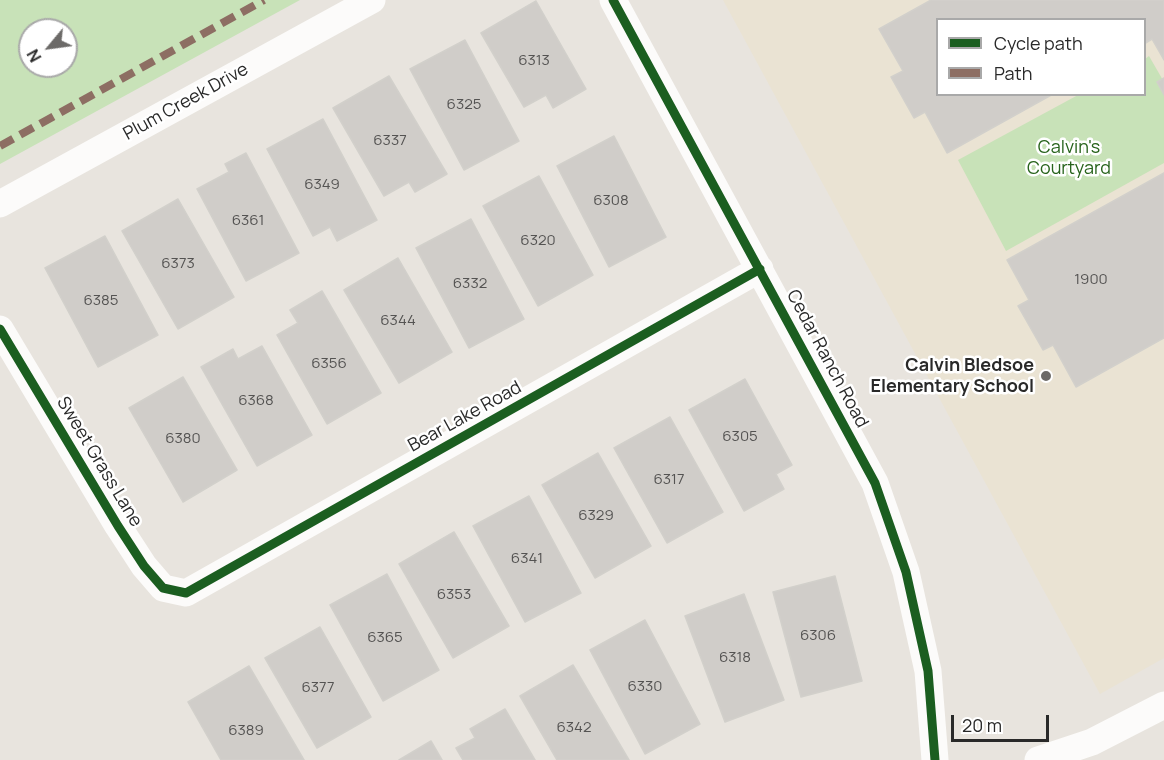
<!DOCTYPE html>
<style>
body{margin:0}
#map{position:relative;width:1164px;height:760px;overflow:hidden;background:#e8e4de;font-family:Manrope,sans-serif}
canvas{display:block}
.legend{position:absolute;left:936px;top:18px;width:210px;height:78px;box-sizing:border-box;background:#fff;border:2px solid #a9a9a9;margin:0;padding:8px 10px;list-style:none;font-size:18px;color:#292929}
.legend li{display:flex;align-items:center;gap:12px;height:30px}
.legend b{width:30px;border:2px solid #a9a9a9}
.north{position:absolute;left:18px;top:18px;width:60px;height:60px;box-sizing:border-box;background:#fff;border:2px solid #a9a9a9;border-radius:50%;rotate:241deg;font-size:16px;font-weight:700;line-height:24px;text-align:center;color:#292929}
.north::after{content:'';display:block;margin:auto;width:21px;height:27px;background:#6c6a68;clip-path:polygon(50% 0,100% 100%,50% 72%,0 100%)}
.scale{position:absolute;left:951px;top:715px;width:98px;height:27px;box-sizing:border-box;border:3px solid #292929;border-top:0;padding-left:8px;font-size:18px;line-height:21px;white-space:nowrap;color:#292929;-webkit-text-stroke:4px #fff;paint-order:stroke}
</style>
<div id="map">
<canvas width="1164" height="760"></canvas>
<ul class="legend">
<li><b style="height:8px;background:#1b5e20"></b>Cycle path</li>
<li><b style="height:8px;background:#8d6e63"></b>Path</li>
</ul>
<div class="north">N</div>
<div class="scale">20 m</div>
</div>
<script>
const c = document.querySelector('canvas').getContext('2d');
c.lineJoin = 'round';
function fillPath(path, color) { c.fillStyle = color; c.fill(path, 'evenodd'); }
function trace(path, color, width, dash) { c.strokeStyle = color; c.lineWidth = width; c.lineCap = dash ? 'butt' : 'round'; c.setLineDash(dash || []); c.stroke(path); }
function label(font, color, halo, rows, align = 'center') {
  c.font = font + ' Manrope,sans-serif'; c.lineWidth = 5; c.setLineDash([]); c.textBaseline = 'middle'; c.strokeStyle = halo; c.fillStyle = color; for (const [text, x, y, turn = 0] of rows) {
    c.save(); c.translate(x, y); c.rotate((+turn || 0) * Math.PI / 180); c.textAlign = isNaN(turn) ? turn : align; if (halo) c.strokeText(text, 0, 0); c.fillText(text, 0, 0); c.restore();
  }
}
const education = new Path2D(`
 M723 0H1164V658L1100 694ZM938 20H1144V94H938Z`);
const green = new Path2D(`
 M0 0H300L0 164ZM30 30H66V66H30Z
 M1149 56 1164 82V163L1006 251 958 160 1078 95 1144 94 1145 59Z`);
const building = new Path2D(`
 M931 0H1164V60L1152 39 1144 44V20H938V94H1053L947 153 925 112 914 118 891 77 903 71 879 29Z
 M536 1 586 89 553 108 546 95 524 107 481 33Z
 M465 40 519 141 464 170 410 69Z
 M389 76 447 174 415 192 409 182 384 196 333 108Z
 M1164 78V95L1157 82Z
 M323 119 377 220 337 241 330 227 313 236 267 149Z
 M614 136 666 237 609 267 557 166Z
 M246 153 299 253 246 281 197 189 229 172 225 164Z
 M1164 173V338L1076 387 1053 345 1043 350 1018 306 1029 300 1007 260Z
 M539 176 593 275 538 306 483 206Z
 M178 199 234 297 178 329 122 231Z
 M471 219 524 319 469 348 416 248Z
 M105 236 158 335 98 367 45 268Z
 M398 258 452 352 399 383 344 290Z
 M322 291 381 393 327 424 277 335 298 323 290 310Z
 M262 346 312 435 257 466 201 367 233 349 238 359Z
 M183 377 237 470 183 502 129 408Z
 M745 379 792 465 776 474 784 489 744 511 689 410Z
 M670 417 723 512 667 543 614 448Z
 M598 453 651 546 595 578 542 485Z
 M529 496 581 593 525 622 473 526Z
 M454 532 509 626 453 658 399 564Z
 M387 574 439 670 383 701 330 605Z
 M835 576 862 681 801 697 773 592Z
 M744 594 784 700 725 722 685 616Z
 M645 620 700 724 645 754 590 650Z
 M320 627 371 717 317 748 265 658Z
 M573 665 629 760H557L520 696Z
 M249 666 304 760H221L188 702Z
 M505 709 535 760H463L456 748 475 738 470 729Z
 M431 741 442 760H399Z`);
const street = new Path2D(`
 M613 0 875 483 906 572 928 671 935 760
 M0 204 372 0
 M0 329 118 526 144 566 163 588 186 593 760 269
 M1038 760 1092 742 1164 705`);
const quiet = new Path2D(`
 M0 146 264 0`);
const cycleway = new Path2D(`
 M613 0 875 483 906 572 928 671 935 760
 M0 329 118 526 144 566 163 588 186 593 760 269`);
const markers = [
 [1046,376,6,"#6c6a68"]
];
const numberNames = [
 ["6313",534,61],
 ["6325",464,105],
 ["6337",390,141],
 ["6349",322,185],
 ["6308",611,201],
 ["6361",248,221],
 ["6320",538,241],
 ["6373",178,264],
 ["1900",1091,280],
 ["6332",470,284],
 ["6385",101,301],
 ["6344",398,321],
 ["6356",329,364],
 ["6368",256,401],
 ["6305",740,437],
 ["6380",183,439],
 ["6317",669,480],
 ["6329",596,516],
 ["6341",527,559],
 ["6353",454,595],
 ["6306",818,636],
 ["6365",385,638],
 ["6318",735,658],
 ["6330",645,687],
 ["6377",318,688],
 ["6342",574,728],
 ["6389",246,731]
];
const streetNames = [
 ["Plum Creek Drive",186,102,-29],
 ["Cedar Ranch Road",827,359,62],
 ["Bear Lake Road",465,417,-29],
 ["Sweet Grass Lane",99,462,59]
];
const parkNames = [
 ["Calvin's",1069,148],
 ["Courtyard",1069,169]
];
const poiNames = [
 ["Calvin Bledsoe",1034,366],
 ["Elementary School",1034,387]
];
fillPath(education, '#eae3d3');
fillPath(green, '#c8e2b8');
fillPath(building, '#d0cdc9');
trace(building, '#d2d0cb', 1.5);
trace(street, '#fcfbfa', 27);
trace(quiet, '#8d6e63', 8, [15, 8]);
trace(cycleway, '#1b5e20', 9);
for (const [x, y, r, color] of markers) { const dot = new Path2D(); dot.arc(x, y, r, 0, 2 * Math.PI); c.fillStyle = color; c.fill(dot); trace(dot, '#fff', 2); }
label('15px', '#545352', null, numberNames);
label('18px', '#292929', '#fff', streetNames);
label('18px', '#27631b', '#fff', parkNames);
label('bold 18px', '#292929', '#fff', poiNames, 'right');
</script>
